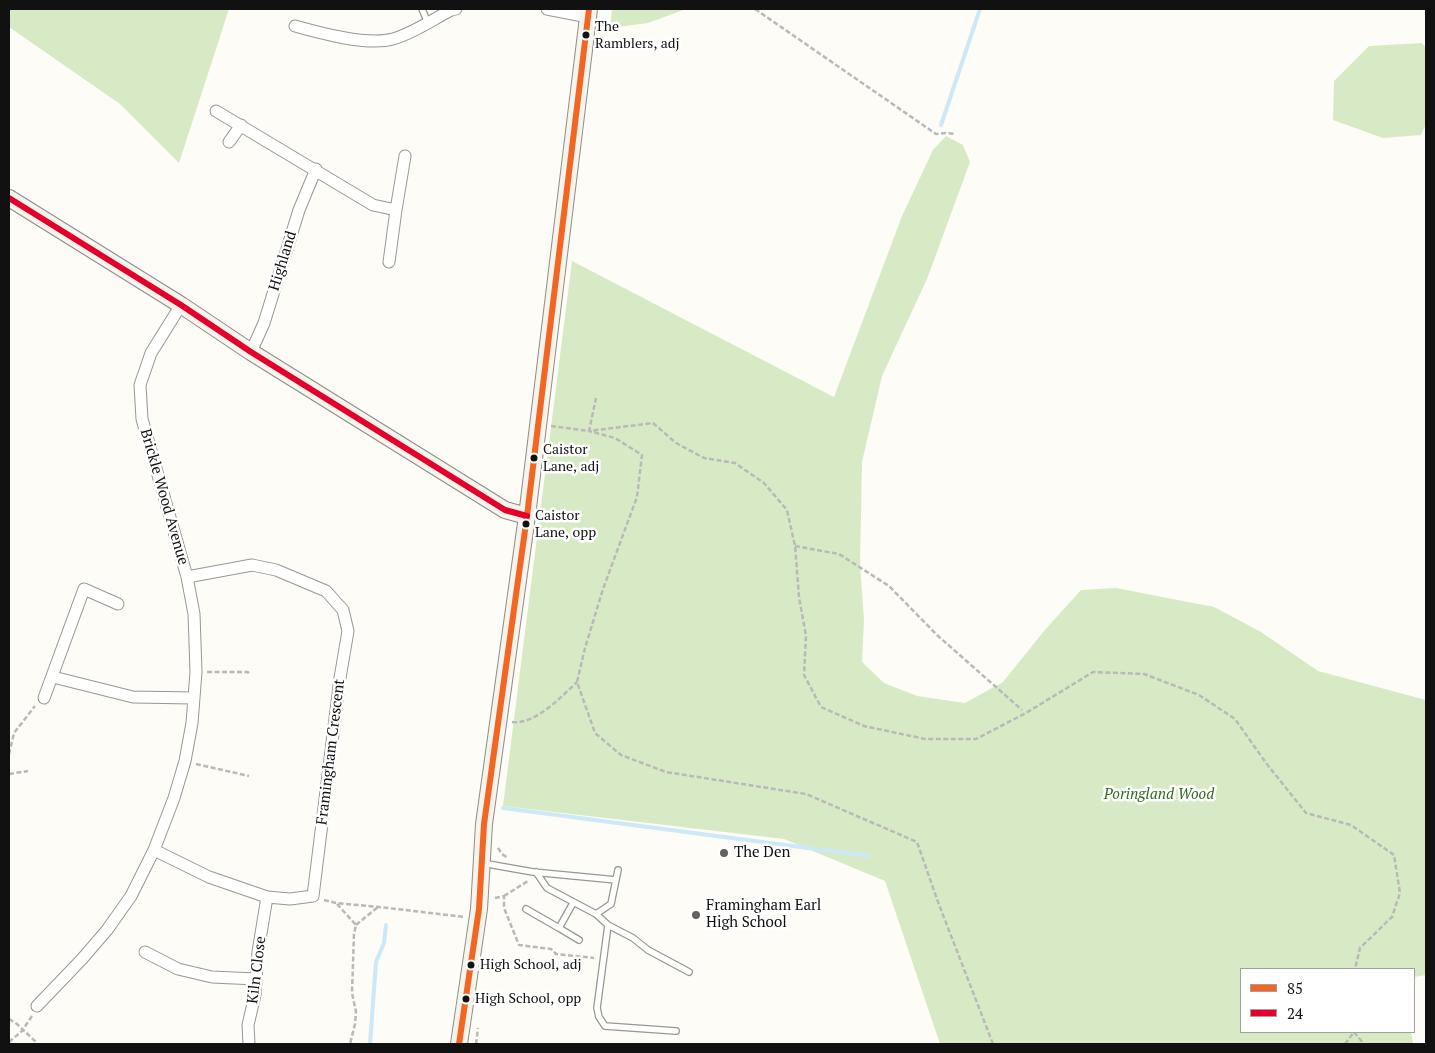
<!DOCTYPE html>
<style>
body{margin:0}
#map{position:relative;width:1435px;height:1053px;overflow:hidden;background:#fdfcf7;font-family:"PT Serif",serif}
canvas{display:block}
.frame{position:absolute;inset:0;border:10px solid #111;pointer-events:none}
.legend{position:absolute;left:1240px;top:968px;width:175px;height:65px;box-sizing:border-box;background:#fff;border:1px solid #a0a0a0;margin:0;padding:6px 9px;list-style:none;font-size:15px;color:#111}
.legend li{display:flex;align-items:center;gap:10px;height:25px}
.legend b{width:25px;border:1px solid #a0a0a0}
</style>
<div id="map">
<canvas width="1435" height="1053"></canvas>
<div class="frame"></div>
<ul class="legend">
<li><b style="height:6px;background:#f26522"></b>85</li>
<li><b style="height:6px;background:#e4002b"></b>24</li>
</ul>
</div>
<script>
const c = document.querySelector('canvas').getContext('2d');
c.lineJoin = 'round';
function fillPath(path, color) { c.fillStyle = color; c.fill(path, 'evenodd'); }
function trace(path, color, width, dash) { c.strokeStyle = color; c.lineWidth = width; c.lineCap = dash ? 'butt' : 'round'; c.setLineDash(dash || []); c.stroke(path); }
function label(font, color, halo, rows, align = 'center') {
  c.font = font + ' "PT Serif",serif'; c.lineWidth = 5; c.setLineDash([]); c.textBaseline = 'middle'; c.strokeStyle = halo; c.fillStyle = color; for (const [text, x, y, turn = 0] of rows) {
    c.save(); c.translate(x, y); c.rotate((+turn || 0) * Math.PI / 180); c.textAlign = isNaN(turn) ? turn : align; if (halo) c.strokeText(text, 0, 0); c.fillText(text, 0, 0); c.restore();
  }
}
const forest = new Path2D(`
 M9 9H229L179 163 120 104 9 27Z
 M612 9H686L648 23 610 28Z
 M1422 43 1426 48V124L1421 135 1383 138 1333 120 1334 81 1369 46Z
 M946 136 963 145 970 162 927 279 882 376 862 462 860 564 864 620 862 662 884 683 917 696 965 703 1003 682 1044 631 1081 590 1116 588 1214 607 1261 632 1318 671 1426 700V975L1414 977V969H1241V1032H1411L1413 1044H940L885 881 784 839 503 806 572 261 834 397 902 216 933 150Z`);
const stream = new Path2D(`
 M941 125 980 9
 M503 808 869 856
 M370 1044 376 962 384 943 386 925`);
const path = new Path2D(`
 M755 9 936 134 947 133 955 134
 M551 426 589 431 596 398
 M795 546 839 554 889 586 937 635 1022 710
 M207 672H248L249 674
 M512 722C535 725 561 697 577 682
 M9 754 14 733 35 706
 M196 764 249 776
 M9 774 28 771
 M498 848 502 854 508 858
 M504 896 528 881
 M495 898 504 896V908L519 945 551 949 556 954 594 958
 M324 900 336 903 379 907 465 917
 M337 904 356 925 354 934 352 993 356 1012 355 1024 350 1044
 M356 925 378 907
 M9 1019 17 1024 38 1044
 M1354 1032 1364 1044
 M9 1042 22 1031 32 1016
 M476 1044 478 1028
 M993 1044 938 902 917 842 806 794 666 772 621 755 595 733 577 682 585 648 603 589 637 497 642 455 615 438 589 431 653 423 676 443 704 458 735 463 764 483 787 510 795 546 799 597 806 636 804 675 821 707 864 726 925 739H976L1026 713 1093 672 1144 674 1199 695 1235 719 1266 763 1306 813 1351 825 1394 855 1400 893 1392 917 1360 948 1355 969
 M1345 1044 1354 1032`);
const lane = new Path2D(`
 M422 9 428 23
 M482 863 533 872 616 880
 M536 872 547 888 596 914 611 904 618 870
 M526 909 559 928 573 903
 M596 914 608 925 633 938 648 950 689 972
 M608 925 597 1008 599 1017 605 1026 676 1031
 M559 928 579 940`);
const street = new Path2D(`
 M547 9 588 17
 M295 26C320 33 367 46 393 39 414 33 432 20 451 10L456 9
 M216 111 373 205 396 210 389 262
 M229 142 241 125
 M396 210 405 156
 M251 352 264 323 299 210 316 169
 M53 677 133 697 193 698
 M44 698 84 589 118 604
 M154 850 209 877 267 897 290 899 313 896 340 678 348 631 343 610 326 591 276 570 252 565 187 577
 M145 952 178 969 212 977 256 979
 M37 1006 82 959 107 930 131 896 154 850 174 798 185 761 192 723 196 672 194 614 187 577 142 419 140 385 151 353 181 305
 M249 1044 248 1025 255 995 258 952 267 897`);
const secondary = new Path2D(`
 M9 198 181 305 251 352 505 510 527 516
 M459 1044 479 909 484 824 527 516 589 9`);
const bus1 = new Path2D(`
 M459 1044 479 909 484 824 527 516 589 9`);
const bus2 = new Path2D(`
 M9 198 181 305 251 352 505 510 527 516`);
const markers = [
 [586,35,4.5,"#111"],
 [534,458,4.5,"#111"],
 [526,524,4.5,"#111"],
 [724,853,5,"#646362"],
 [696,915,5,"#646362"],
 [471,965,4.5,"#111"],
 [466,999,4.5,"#111"]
];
const busNames = [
 ["The",595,27],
 ["Ramblers, adj",595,44],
 ["Caistor",543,450],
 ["Lane, adj",543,467],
 ["Caistor",535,516],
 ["Lane, opp",535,533],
 ["High School, adj",480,965],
 ["High School, opp",475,999]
];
const streetNames = [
 ["Highland",283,261,-73],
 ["Brickle Wood Avenue",164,497,74],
 ["Framingham Crescent",331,752,-83],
 ["Kiln Close",257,970,-83]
];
const parkNames = [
 ["Poringland Wood",1159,795]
];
const poiNames = [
 ["The Den",734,853],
 ["Framingham Earl",706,906],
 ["High School",706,923]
];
fillPath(forest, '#d8eac5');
trace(stream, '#cde8f7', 4);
trace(lane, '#979795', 8);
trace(street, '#979795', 13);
trace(secondary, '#8e8d8b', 18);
trace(path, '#b9b9b8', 2.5, [5, 2.5]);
trace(lane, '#fffffe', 5.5);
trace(street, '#fffffe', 11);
trace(secondary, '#f6f4eb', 16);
trace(bus1, '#f26522', 6);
trace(bus2, '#e4002b', 6);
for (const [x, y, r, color] of markers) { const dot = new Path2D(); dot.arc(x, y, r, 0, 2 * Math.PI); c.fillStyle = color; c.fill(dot); trace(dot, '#fff', 2); }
label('14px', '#111', '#fff', busNames, 'left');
label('15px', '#111', '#fff', streetNames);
label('italic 15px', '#2f6b1f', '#fff', parkNames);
label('15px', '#111', '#fff', poiNames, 'left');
</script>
